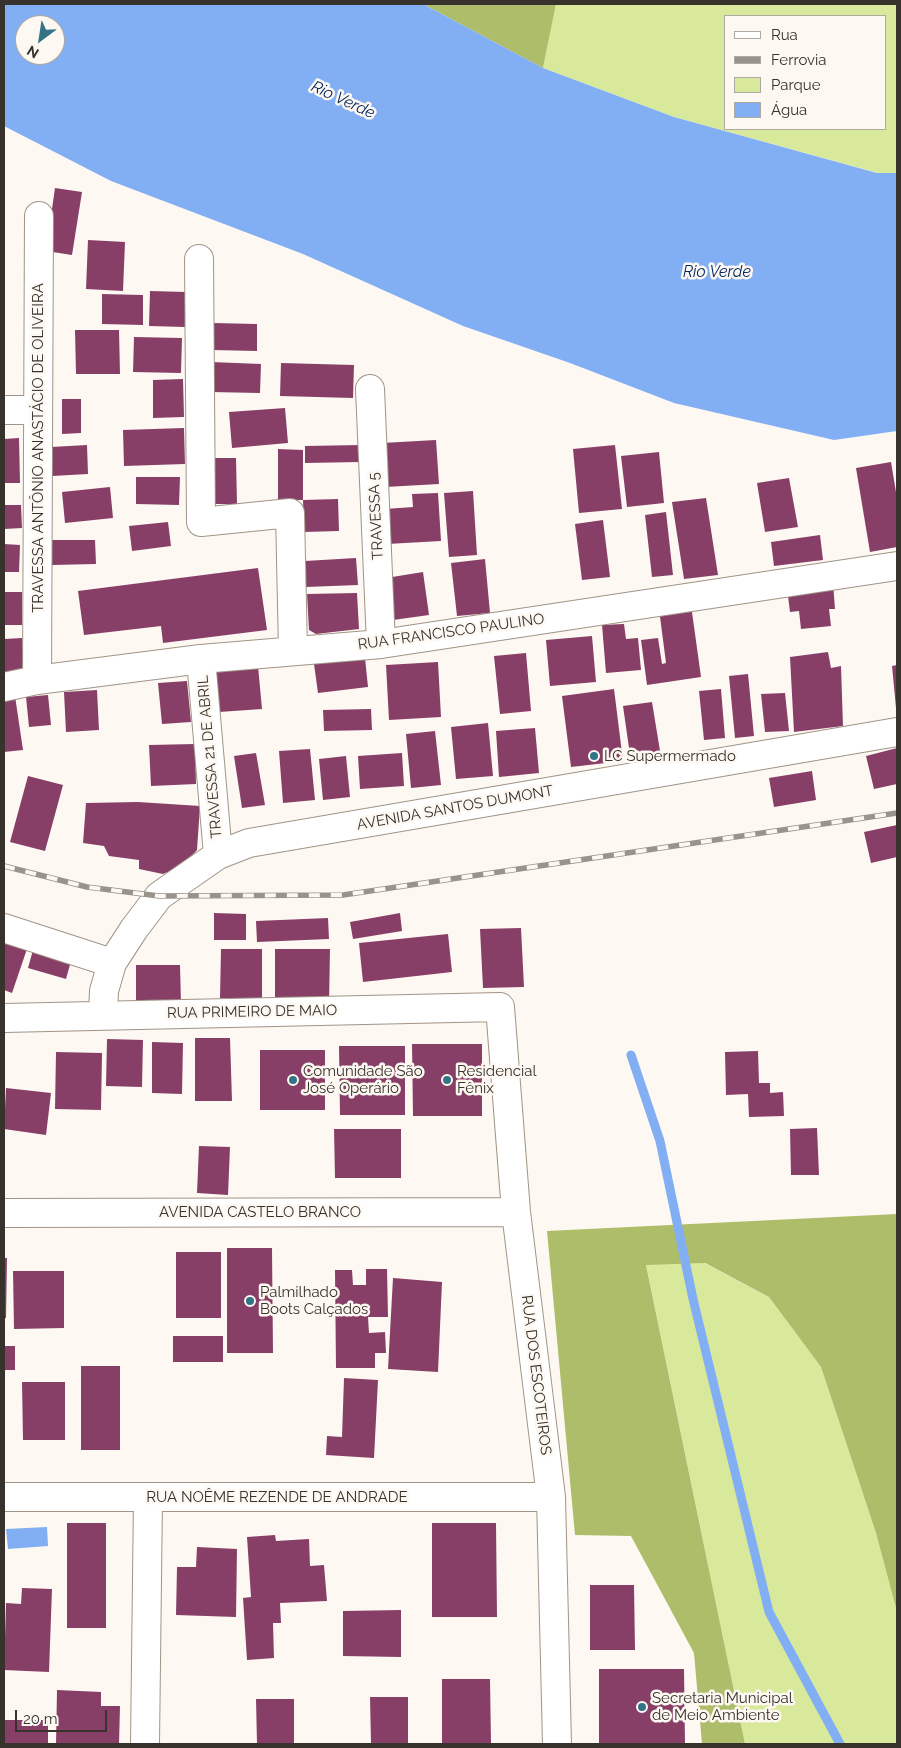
<!DOCTYPE html>
<meta charset="utf-8">
<style>
body{margin:0}
#map{position:relative;width:901px;height:1748px;overflow:hidden;background:#fef8f2;font-family:Raleway,sans-serif}
canvas{display:block}
.frame{position:absolute;inset:0;border:5px solid #37322c;pointer-events:none}
.legend{position:absolute;left:724px;top:15px;width:162px;height:115px;box-sizing:border-box;background:#fef8f2;border:1px solid #aea9a3;margin:0;padding:6px 9px;list-style:none;font-size:15px;color:#37322c}
.legend li{display:flex;align-items:center;gap:10px;height:25px}
.legend b{width:25px;border:1px solid #aea9a3}
.north{position:absolute;left:15px;top:15px;width:50px;height:50px;box-sizing:border-box;background:#fef8f2;border:1px solid #aea9a3;border-radius:50%;rotate:211deg;font-size:14px;font-weight:700;line-height:20px;text-align:center;color:#37322c}
.north::after{content:'';display:block;margin:auto;width:18px;height:22px;background:#327486;clip-path:polygon(50% 0,100% 100%,50% 72%,0 100%)}
.scale{position:absolute;left:15px;top:1710px;width:92px;height:22px;box-sizing:border-box;border:2px solid #37322c;border-top:0;padding-left:6px;font-size:15px;line-height:18px;white-space:nowrap;color:#37322c;-webkit-text-stroke:4px #fef8f2;paint-order:stroke}
</style>
<div id="map">
<canvas width="901" height="1748"></canvas>
<div class="frame"></div>
<ul class="legend">
<li><b style="height:6px;background:#fff"></b>Rua</li>
<li><b style="height:6px;background:#98938d"></b>Ferrovia</li>
<li><b style="height:14px;background:#d9e99c"></b>Parque</li>
<li><b style="height:14px;background:#82aff3"></b>Água</li>
</ul>
<div class="north">N</div>
<div class="scale">20 m</div>
</div>
<script>
const c = document.querySelector('canvas').getContext('2d');
c.lineJoin = 'round';
function fillPath(path, color) { c.fillStyle = color; c.fill(path, 'evenodd'); }
function trace(path, color, width, dash) { c.strokeStyle = color; c.lineWidth = width; c.lineCap = dash ? 'butt' : 'round'; c.setLineDash(dash || []); c.stroke(path); }
function label(font, color, halo, rows, align = 'center') {
  c.font = font + ' Raleway,sans-serif'; c.lineWidth = 5; c.setLineDash([]); c.textBaseline = 'middle'; c.strokeStyle = halo; c.fillStyle = color; for (const [text, x, y, turn = 0] of rows) {
    c.save(); c.translate(x, y); c.rotate((+turn || 0) * Math.PI / 180); c.textAlign = isNaN(turn) ? turn : align; if (halo) c.strokeText(text, 0, 0); c.fillText(text, 0, 0); c.restore();
  }
}
const green = new Path2D(`
 M556 4H897V173H878L674 117 543 68ZM725 16H885V129H725Z
 M704 1263 769 1297 821 1367 876 1533 897 1612V1744H745L646 1264Z`);
const forest = new Path2D(`
 M423 4H556L543 68Z
 M897 1214V1612L876 1533 821 1367 769 1297 705 1263 646 1265 745 1744H702L694 1653 631 1536 575 1535 547 1231Z`);
const water = new Path2D(`
 M4 4H423L543 68 674 117 877 173H897V431L834 440 674 403 570 363 463 326 303 254 111 181 4 126ZM25 25H55V55H25Z
 M47 1527 48 1546 8 1549 6 1529Z`);
const stream = new Path2D(`
 M631 1055 660 1141 693 1299 769 1612 840 1744`);
const building = new Path2D(`
 M55 188 82 192 72 255 46 251Z
 M88 240 125 242 123 291 86 289Z
 M150 291 186 292 185 327 149 326Z
 M102 294 143 295V325L102 324Z
 M213 323 257 324V351L212 350Z
 M75 330H119L120 374H76Z
 M134 337 182 338 181 373 133 372Z
 M211 362 261 364 260 393 210 392Z
 M281 363 354 365 353 398 280 396Z
 M183 379 184 417 153 418V380Z
 M62 399H81V433L62 434Z
 M285 408 288 443 232 448 229 412Z
 M184 428 185 464 124 466 123 430Z
 M19 438 20 483H4V439Z
 M436 440 439 484 385 487 382 443Z
 M87 445 88 474 52 476 51 447Z
 M361 445V462L305 463V446Z
 M615 445 622 509 579 513 573 449Z
 M278 449 303 450V500L338 499 339 531 304 532 303 500H278Z
 M659 452 664 503 627 507 621 456Z
 M213 458H236L237 504H214Z
 M891 462 897 498V547L870 552 856 468Z
 M136 477H180L179 505 136 504Z
 M789 478 798 527 765 532 757 483Z
 M110 487 113 518 65 523 62 492Z
 M473 491 477 555 449 557 444 493Z
 M438 493 441 541 387 544 385 509 413 507 412 494Z
 M706 498 718 575 684 579 672 502Z
 M4 505H21L22 528 4 529Z
 M666 512 673 575 652 577 645 515Z
 M603 520 610 577 582 580 575 524Z
 M168 522 171 546 132 551 129 526Z
 M820 535 823 560 774 566 771 542Z
 M52 540H95L96 564 52 565Z
 M4 544 20 545 19 572H4Z
 M356 558 358 585 306 587 305 561Z
 M485 559 490 613 457 616 451 563Z
 M258 568 267 630 163 643 161 626 84 635 78 591Z
 M423 572 429 615 393 620 386 578Z
 M833 583 835 609H829L831 626 801 629 799 611 790 612 787 588Z
 M4 592H22V625H4Z
 M357 593 359 629 316 634 309 630 307 594Z
 M691 605 701 677 647 685 641 640 658 638 662 664 666 663 659 609Z
 M624 624 626 639 638 638 641 670 606 673 602 625Z
 M592 636 596 682 550 686 546 640Z
 M22 638 24 673 4 674V639Z
 M828 652 831 668 841 666 843 726 794 732 790 657Z
 M526 653 531 711 500 714 494 656Z
 M365 658 368 687 318 693 314 664Z
 M438 662 441 717 389 720 386 665Z
 M897 665V708H896L892 666Z
 M258 666 262 709 219 712 216 669Z
 M748 674 754 736 735 738 729 676Z
 M187 681 191 722 162 724 158 683Z
 M614 689 623 761 571 767 562 696Z
 M721 689 725 738 704 740 699 691Z
 M97 690 99 730 66 732 64 692Z
 M785 693 789 731 765 732 761 694Z
 M48 695 51 725 29 727 26 697Z
 M15 696 23 750 4 752V697Z
 M652 702 661 757 631 762 623 706Z
 M371 709 372 730 324 731 323 710Z
 M488 723 493 776 456 779 451 727Z
 M535 728 539 773 499 777 496 731Z
 M435 731 441 785 411 788 406 734Z
 M195 744 196 784 151 786 149 745Z
 M897 748V784L874 789 866 756Z
 M310 749 315 800 283 803 279 751Z
 M256 753 265 805 242 808 234 756Z
 M402 753 404 786 360 789 358 756Z
 M346 756 350 797 323 800 319 759Z
 M812 771 816 800 774 807 769 778Z
 M28 776 63 785 45 851 10 842Z
 M138 802 200 806 197 850 183 865 163 874 139 869V860L109 856 104 846 83 843 86 803Z
 M897 825V857L871 863 864 832Z
 M214 913 246 914V940H214Z
 M400 913 402 931 353 939 350 922Z
 M328 918 329 939 257 942 256 921Z
 M521 928 524 987 483 988 480 929Z
 M448 934 452 972 363 982 359 943Z
 M4 938 28 946 12 993 4 990Z
 M221 949H262V999L220 998Z
 M275 949H330L329 1005 275 1003Z
 M33 950 71 961 66 979 28 968Z
 M136 965H180L181 1004H136Z
 M195 1038H230L232 1101H195Z
 M107 1039 143 1040 142 1087 106 1086Z
 M152 1042 183 1043 182 1094 152 1093Z
 M412 1044H482V1116H413Z
 M339 1046H405V1115H340Z
 M260 1050H325V1110H260Z
 M758 1051 759 1083H770V1093L783 1092 784 1116 749 1117 748 1094 726 1095 725 1052Z
 M56 1052 102 1053 101 1110 55 1109Z
 M6 1088 51 1093 46 1135 4 1129Z
 M817 1128 819 1175H791L790 1129Z
 M334 1129H401V1178H335Z
 M199 1146 230 1147 228 1195 197 1193Z
 M227 1248H272L273 1353H227Z
 M176 1252H221V1318H176Z
 M4 1258H7L6 1318H4Z
 M366 1269H387L388 1317H368L369 1333 385 1332 386 1353H375V1368H336L335 1270H352L353 1285H366Z
 M13 1271H64V1328L14 1329Z
 M393 1278 442 1282 438 1372 388 1369Z
 M173 1336H223V1362H173Z
 M4 1346H15V1370H4Z
 M81 1366H120V1450H81Z
 M344 1378 378 1380 374 1458 326 1455 327 1436 342 1437Z
 M22 1382H65V1440H23Z
 M67 1523H106V1628H67Z
 M432 1523H496L497 1617H432Z
 M275 1535 276 1541 309 1539 310 1566 324 1565 327 1601 280 1603 281 1623H273L274 1658 247 1660 243 1598 251 1597 247 1537Z
 M197 1547 237 1549 236 1617 176 1615 177 1567H196Z
 M590 1585H634L635 1650H590Z
 M22 1588 52 1589 49 1672 4 1670 6 1603 21 1604Z
 M401 1610V1657L343 1656V1611Z
 M599 1669H684L685 1744H599Z
 M442 1679H490L491 1744H442Z
 M57 1690 101 1692V1706H120L119 1744H56Z
 M370 1697H408V1744H371Z
 M256 1699H294V1744H257Z
 M4 1720H48V1744H4Z`);
const minor = new Path2D(`
 M199 259 201 522 290 513 293 651
 M370 389 381 644
 M4 410H38
 M201 659 218 855
 M37 680 39 216
 M4 687 37 680 201 659 381 644 897 566
 M4 928 112 963
 M103 1015 104 991 112 963 134 929 159 896 218 855 249 843 897 732
 M4 1018 500 1007 516 1212 551 1497 557 1744
 M4 1213 516 1212
 M4 1497H551
 M145 1744 148 1497`);
const rail = new Path2D(`
 M4 866 87 887 159 896 343 895 897 813`);
const markers = [
 [594,756,5,"#327486"],
 [293,1080,5,"#327486"],
 [447,1080,5,"#327486"],
 [250,1301,5,"#327486"],
 [642,1707,5,"#327486"]
];
const streetNames = [
 ["TRAVESSA ANTÔNIO ANASTÁCIO DE OLIVEIRA",38,448,-90],
 ["TRAVESSA 5",376,516,-93],
 ["RUA FRANCISCO PAULINO",451,632,-8],
 ["TRAVESSA 21 DE ABRIL",210,757,-95],
 ["AVENIDA SANTOS DUMONT",455,808,-10],
 ["RUA PRIMEIRO DE MAIO",252,1012,-1],
 ["AVENIDA CASTELO BRANCO",260,1212],
 ["RUA DOS ESCOTEIROS",536,1375,83],
 ["RUA NOÊME REZENDE DE ANDRADE",277,1497]
];
const poiNames = [
 ["LC Supermermado",604,756],
 ["Comunidade São",303,1071],
 ["José Operário",303,1088],
 ["Residencial",457,1071],
 ["Fênix",457,1088],
 ["Palmilhado",260,1292],
 ["Boots Calçados",260,1309],
 ["Secretaria Municipal",652,1698],
 ["de Meio Ambiente",652,1715]
];
const waterNames = [
 ["Rio Verde",343,100,25],
 ["Rio Verde",717,272]
];
fillPath(green, '#d9e99c');
fillPath(forest, '#adbd69');
fillPath(water, '#82aff3');
trace(stream, '#82aff3', 9);
fillPath(building, '#883f67');
trace(minor, '#a09486', 30);
trace(minor, '#fff', 28);
trace(rail, '#98938d', 5.5);
trace(rail, '#fef8f2', 4, [11]);
for (const [x, y, r, color] of markers) { const dot = new Path2D(); dot.arc(x, y, r, 0, 2 * Math.PI); c.fillStyle = color; c.fill(dot); trace(dot, '#fef8f2', 2); }
label('15px', '#37322c', '#fef8f2', streetNames);
label('15px', '#37322c', '#fef8f2', poiNames, 'left');
label('italic 16px', '#00255f', '#fef8f2', waterNames);
</script>
